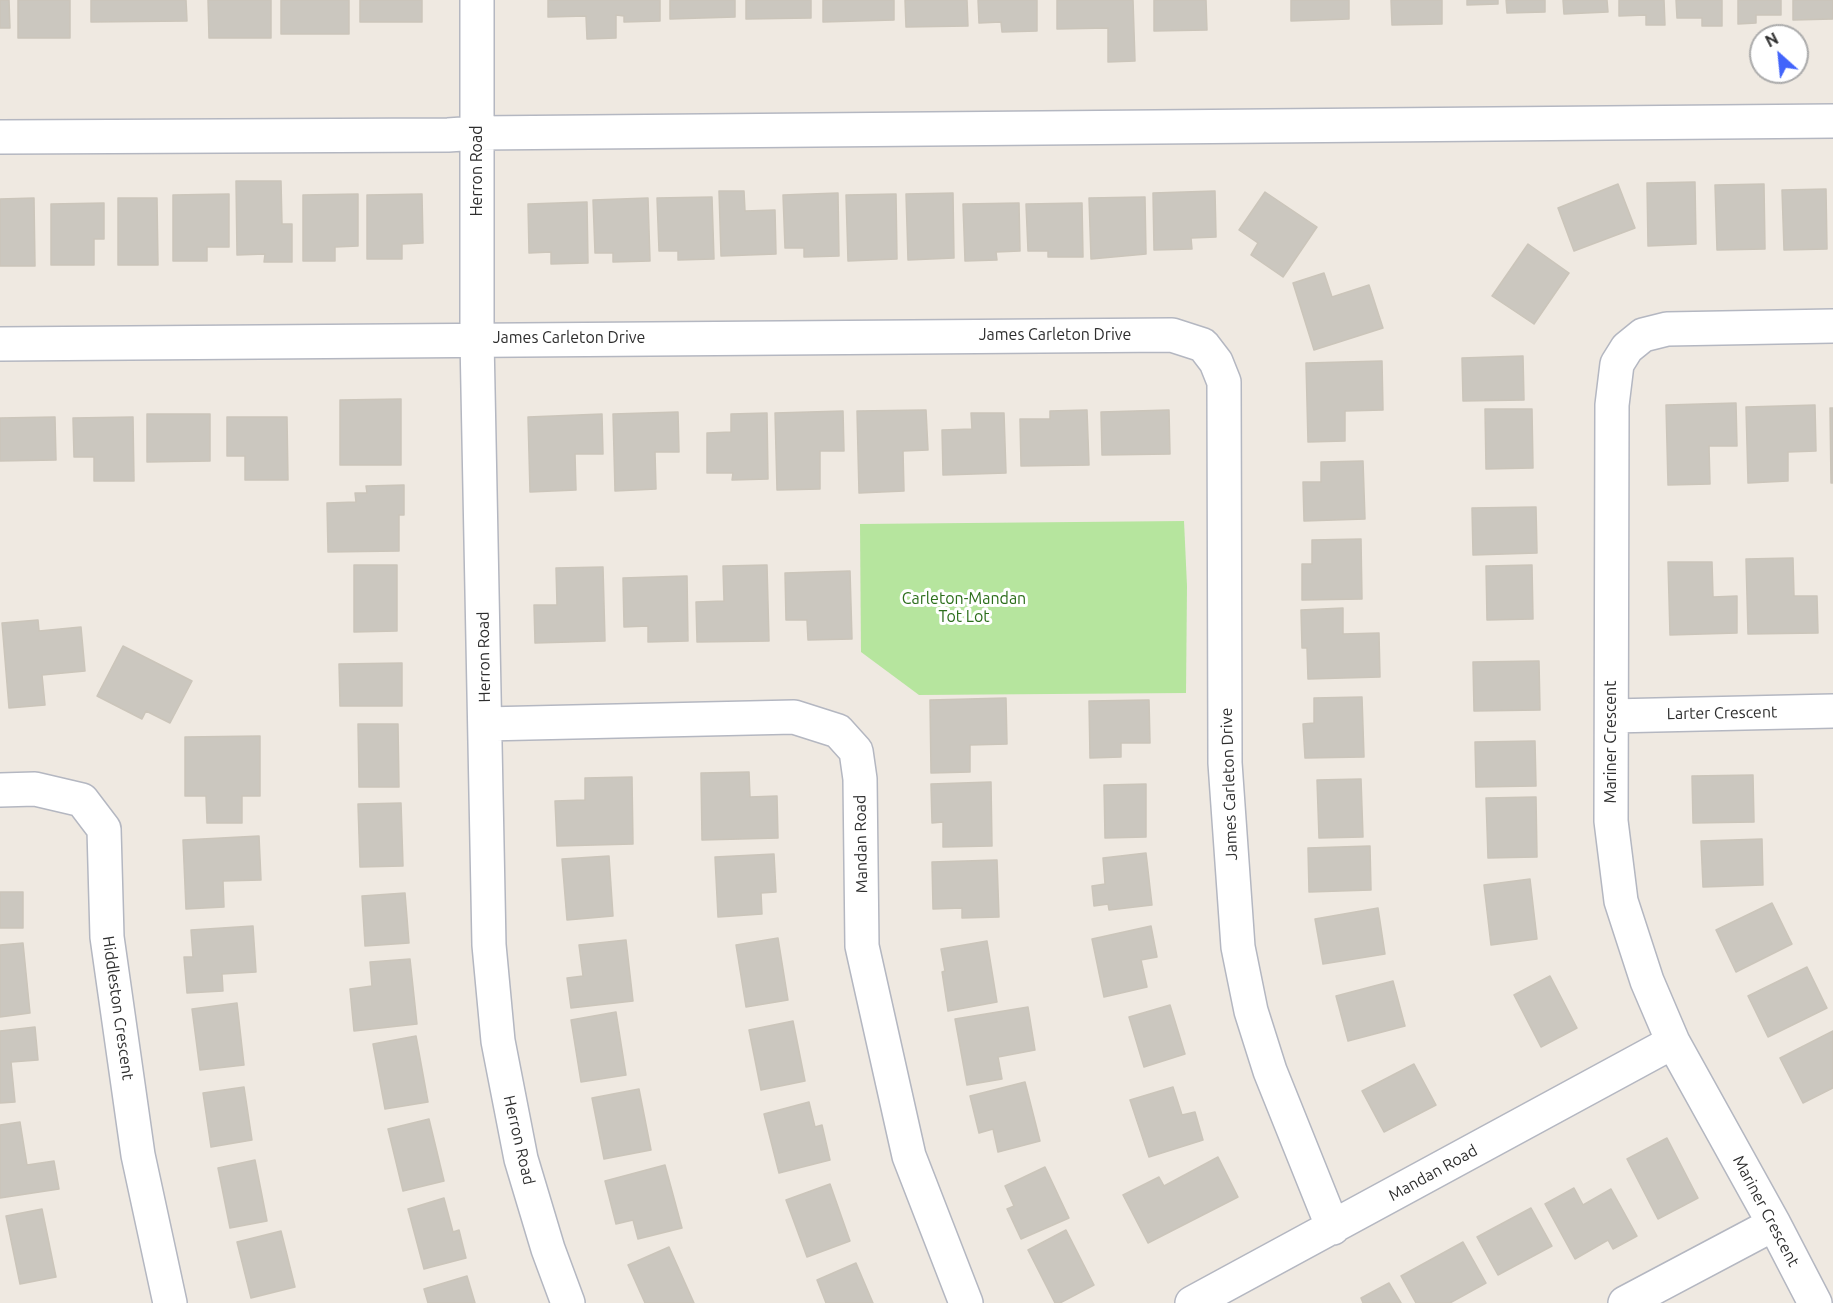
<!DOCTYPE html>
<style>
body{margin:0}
#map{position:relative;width:1833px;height:1303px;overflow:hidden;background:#efe9e1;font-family:Ubuntu,sans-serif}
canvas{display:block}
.north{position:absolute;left:1749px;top:24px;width:60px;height:60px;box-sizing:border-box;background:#fff;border:2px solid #ababab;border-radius:50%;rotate:333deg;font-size:16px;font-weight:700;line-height:24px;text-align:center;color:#2e2e2e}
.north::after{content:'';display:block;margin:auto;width:21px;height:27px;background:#4264fb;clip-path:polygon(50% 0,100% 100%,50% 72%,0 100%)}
</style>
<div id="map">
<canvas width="1833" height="1303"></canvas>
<div class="north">N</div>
</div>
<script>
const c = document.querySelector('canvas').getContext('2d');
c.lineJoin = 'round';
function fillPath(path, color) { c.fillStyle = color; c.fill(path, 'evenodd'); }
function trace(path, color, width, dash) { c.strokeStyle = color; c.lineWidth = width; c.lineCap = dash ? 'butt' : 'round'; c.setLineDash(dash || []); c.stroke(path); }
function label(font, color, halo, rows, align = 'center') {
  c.font = font + ' Ubuntu,sans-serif'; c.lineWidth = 6; c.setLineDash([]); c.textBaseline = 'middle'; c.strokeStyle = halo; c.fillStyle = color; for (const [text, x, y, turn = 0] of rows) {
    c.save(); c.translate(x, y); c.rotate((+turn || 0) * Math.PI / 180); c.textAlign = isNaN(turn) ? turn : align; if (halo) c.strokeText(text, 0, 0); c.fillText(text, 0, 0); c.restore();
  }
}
const green = new Path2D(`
 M1184 521 1187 586 1186 693 919 695 861 652 860 524Z`);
const building = new Path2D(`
 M0 0H9L10 28H0Z
 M18 0H70V38H18Z
 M91 0H186L187 21 91 22Z
 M208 0H271V38H209Z
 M281 0H349V34H281Z
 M360 0H422V22H360Z
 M548 0H660V21L624 22V16L616 15V38L587 39 586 16 548 17Z
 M670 0H735V17L670 19Z
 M746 0H811V18L746 19Z
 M823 0H894V20L823 22Z
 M905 0H967L968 26 906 27Z
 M978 0H1037V31L1002 32 1001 22 979 23Z
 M1057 0H1133L1135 61 1108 62V28L1057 29Z
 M1154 0H1206L1207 30 1154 31Z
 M1291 0H1349V19L1291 21Z
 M1391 0H1442V24L1392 25Z
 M1467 0H1498V4L1467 5Z
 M1506 0H1545V12L1507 13Z
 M1563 0H1607L1608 12 1564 14Z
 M1619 0H1664L1665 25H1646V15L1619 16Z
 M1676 0H1722V26H1702V18H1677Z
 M1738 0H1781V15H1756V23L1738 24Z
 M1793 0H1833V19L1793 20Z
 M236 181H281L282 224H292V262H264L265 254 237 255Z
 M1695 182 1696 244 1648 246 1647 183Z
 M1618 184 1635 228 1574 251 1558 208Z
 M1764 184 1765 249 1717 250 1715 185Z
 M1826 189 1827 249 1784 250 1782 190Z
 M719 191H744L745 211 775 210 776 254 721 256Z
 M1215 191 1216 237 1191 238 1192 249 1154 250 1153 193Z
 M1265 192 1317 227 1283 277 1251 255 1258 243 1239 230Z
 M838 193 839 256 804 257V248H785L783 195Z
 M953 193 954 258 908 260 906 194Z
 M229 194V247H207V261H173V195Z
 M358 194V246L335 247V261H303V195Z
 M422 194 423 243 402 244V259H367V195Z
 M896 194 897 259 848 261 846 195Z
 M712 197 714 259 678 260V251H659L657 198Z
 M1145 197 1146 254 1091 259 1089 198Z
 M34 198 35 266H0V199Z
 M118 198H157L158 265H118Z
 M648 198 650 261 613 262V253H595L593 200Z
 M587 202 588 263 551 264V252L529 253 528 204Z
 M104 203V239H94V265H51V204Z
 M1019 203 1020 251 996 252 997 260 965 261 963 204Z
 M1082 203 1083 257H1048V251H1028L1026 204Z
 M1528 244 1569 273 1534 324 1492 296Z
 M1324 273 1332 297 1369 285 1383 328 1314 350 1293 283Z
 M1523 356 1524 400 1463 401 1462 358Z
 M1382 361 1383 410 1345 411V441L1308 442 1306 363Z
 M401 399V465H340V400Z
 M1736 403 1737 446H1709L1710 484 1668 485 1666 405Z
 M1815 405 1816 451 1788 452V481L1748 483 1746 407Z
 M1830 408H1833V483H1831Z
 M1485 409H1532L1533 468 1486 469Z
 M926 410 928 450 903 451 904 491 859 493 857 411Z
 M1087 410 1089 465 1021 466 1020 419H1050V411Z
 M1169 410 1170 454 1102 455 1101 412Z
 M843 411 844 451H820V489L777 490 775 413Z
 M678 412 679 452H655L656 489 615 491 613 414Z
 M767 413 768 479 732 480 733 473H707V433L731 432V414Z
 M971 413H1004L1006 473 943 475 942 430 972 429Z
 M147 414H210V461L147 462Z
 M602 414 603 454H575L576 490 530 492 528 417Z
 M55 417 56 460 0 461V418Z
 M133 417 134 481H94V457H74L73 418Z
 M227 417H287L288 480H245V456H227Z
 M1363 461 1365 519 1304 521 1303 482H1321V462Z
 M404 485V515H399V551L328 552 327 503 356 502 355 493H367L366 486Z
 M1536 507 1537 553 1473 555 1472 508Z
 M1361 539 1362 599 1302 600V564H1312V540Z
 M1793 558 1794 596H1817L1818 633 1748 634 1746 559Z
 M1668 562H1712L1713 597 1737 596V633L1670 635Z
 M354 565H397V631L354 632Z
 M767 565 769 641 697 642 696 602 724 601 723 566Z
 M1532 565 1533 619 1487 620 1486 566Z
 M603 567 605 641 535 643 534 605H557L556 568Z
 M850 571 852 639 808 640 807 620H786L785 573Z
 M687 576 688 641 648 642V626L624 627 623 578Z
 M1343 608V634L1379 633 1380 677 1308 679 1307 648H1302L1301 610Z
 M38 620 39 631 81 627 85 671 42 675 45 705 9 708 2 623Z
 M123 646 192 681 170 723 146 711 142 719 97 696Z
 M1539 661 1540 710 1474 711 1473 662Z
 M402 663V706H340L339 664Z
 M1362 697 1364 757 1305 758 1303 724 1314 723V698Z
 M1006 698 1007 744 970 745V772L931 773 930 700Z
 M1149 700 1150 743H1121V757L1090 758 1089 701Z
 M358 724H398L399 787H359Z
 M260 736V796H242V823H207L206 796H185V737Z
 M1535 741 1536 786 1476 787 1475 742Z
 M749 772 750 797 777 796 778 838 702 840 701 773Z
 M1753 775 1754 822 1693 823 1692 776Z
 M632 777 633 844 557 846 555 801 585 800V778Z
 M1361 779 1363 837 1319 838 1317 780Z
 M991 782 992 846 943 847V822L932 823 931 784Z
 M1146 784V837L1105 838 1104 785Z
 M1536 797 1537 857 1488 858 1486 798Z
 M401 803 403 866 360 867 358 804Z
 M259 836 261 880 223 881 224 907 186 909 183 840Z
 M1762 839 1763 885 1703 887 1701 841Z
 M1370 846 1371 890 1309 892 1308 848Z
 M1146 853 1152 905 1109 910 1108 904 1094 906 1092 886 1105 884 1103 858Z
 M774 854 776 892 761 893 762 914 718 917 715 857Z
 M609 856 613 916 567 920 562 859Z
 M997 860 999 917 962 918V908L933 909 932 862Z
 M1530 879 1537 939 1491 945 1484 885Z
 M0 892H23V928H0Z
 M405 893 409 943 365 946 362 896Z
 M1772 903 1792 944 1736 972 1716 930Z
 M1378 908 1385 954 1323 964 1315 919Z
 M253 926 256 972 222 974 223 991 187 993 184 957H193L191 930Z
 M1151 926 1157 957 1141 960 1147 987 1104 997 1092 939Z
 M778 938 788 1000 746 1007 736 945Z
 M626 940 633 1001 571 1008 567 978 583 976 579 945Z
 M987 941 997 1002 948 1011 942 972 945 971 941 949Z
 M23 943 30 1013 0 1017V945Z
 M410 959 417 1024 354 1031 350 989 372 986 370 962Z
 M1807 967 1827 1008 1768 1037 1748 996Z
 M1550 976 1577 1028 1541 1047 1514 995Z
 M1393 981 1405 1026 1348 1041 1336 996Z
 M237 1003 244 1065 200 1070 192 1009Z
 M1170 1005 1185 1054 1144 1067 1129 1017Z
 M1028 1007 1035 1050 998 1057 1002 1079 967 1085 955 1019Z
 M616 1012 626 1075 581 1082 571 1020Z
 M793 1021 805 1081 761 1090 749 1030Z
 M35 1027 38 1060 11 1062 15 1102 0 1103V1031Z
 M1833 1031V1088L1803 1103 1780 1058Z
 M416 1036 428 1102 385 1109 373 1044Z
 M1414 1064 1436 1105 1384 1132 1362 1091Z
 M1025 1082 1040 1141 998 1152 993 1129 979 1133 970 1096Z
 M244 1087 252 1140 211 1147 203 1093Z
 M1173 1087 1182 1115 1195 1112 1203 1140 1149 1157 1130 1100Z
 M639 1089 651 1150 604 1159 592 1098Z
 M809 1102 815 1127 822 1125 830 1160 779 1173 764 1114Z
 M429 1119 444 1181 403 1191 388 1129Z
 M20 1122 27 1165 54 1161 59 1189 0 1198V1125Z
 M1667 1138 1698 1198 1658 1219 1627 1159Z
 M1218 1157 1238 1197 1148 1243 1123 1195 1159 1177 1164 1186Z
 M255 1160 267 1221 230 1228 218 1168Z
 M665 1165 682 1228 638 1239 633 1220 616 1224 605 1181Z
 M1045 1167 1069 1218 1021 1239 1007 1209 1014 1206 1005 1186Z
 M830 1184 850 1241 807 1257 786 1200Z
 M1574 1188 1583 1205 1611 1189 1637 1236 1613 1249 1608 1240 1575 1259 1545 1204Z
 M444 1198 453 1232 459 1230 466 1258 424 1269 408 1209Z
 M1531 1208 1552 1246 1498 1275 1477 1237Z
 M42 1209 56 1277 20 1284 6 1216Z
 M1066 1230 1094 1285 1060 1303H1055L1028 1250Z
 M281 1231 295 1287 251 1298 237 1242Z
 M1463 1242 1486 1283 1450 1303H1416L1401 1276Z
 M669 1247 694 1303H645L628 1265Z
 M856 1263 873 1303H826L817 1280Z
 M467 1276 475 1303H428L424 1289Z
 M1389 1283 1401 1303H1363L1361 1298Z`);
const minor = new Path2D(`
 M477 0V339L489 945 498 1041 521 1159 548 1249 568 1303
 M0 137 448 135 477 133 1833 121
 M0 344 1172 335 1203 345 1216 362 1224 382 1225 763 1238 947 1251 1011 1270 1071 1333 1228
 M1612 716 1833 711
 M485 724 794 717 838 731 856 751 860 779 862 946 909 1156 966 1303
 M0 790 35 789 82 800 104 829 107 937 138 1155 170 1303
 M1192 1303 1673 1042
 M1625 1303 1774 1224
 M1815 1303 1774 1224 1673 1042 1647 981 1621 901 1611 821 1612 405 1617 364 1627 348 1643 335 1667 329 1833 326`);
const streetNames = [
 ["Herron Road",477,171,-90],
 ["James Carleton Drive",1055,335],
 ["James Carleton Drive",569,338],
 ["Herron Road",484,657,-91],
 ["Larter Crescent",1722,713,-1],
 ["Mariner Crescent",1611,742,-90],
 ["James Carleton Drive",1229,784,-92],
 ["Mandan Road",861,844,-91],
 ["Hiddleston Crescent",118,1008,82],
 ["Herron Road",519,1140,77],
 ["Mandan Road",1433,1173,-29],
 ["Mariner Crescent",1766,1211,62]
];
const parkNames = [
 ["Carleton-Mandan",964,599],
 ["Tot Lot",964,617]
];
fillPath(green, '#b6e59e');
fillPath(building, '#cbc7bf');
trace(building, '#cbc5ba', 1.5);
trace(minor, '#b4b7c1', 36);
trace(minor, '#fff', 33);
label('16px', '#2e2e2e', '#fff', streetNames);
label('16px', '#2c6e1b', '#fff', parkNames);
</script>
